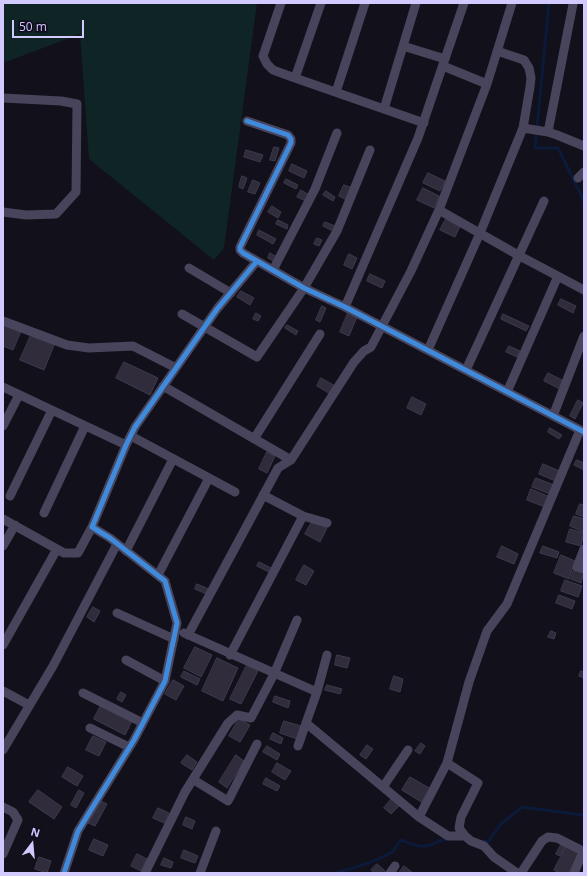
<!DOCTYPE html>
<style>
body{margin:0}
#map{position:relative;width:587px;height:876px;overflow:hidden;background:#12101a;font-family:"Open Sans",sans-serif}
canvas{display:block}
.frame{position:absolute;inset:0;border:4px solid #d2c9fe;pointer-events:none}
.north{position:absolute;left:12px;top:824px;width:40px;height:40px;-webkit-text-stroke:3px #100c1e;paint-order:stroke;rotate:16deg;font-size:11px;font-weight:700;line-height:16px;text-align:center;color:#d2c9fe}
.north::after{content:'';display:block;margin:auto;width:14px;height:18px;background:#d2c9fe;clip-path:polygon(50% 0,100% 100%,50% 72%,0 100%)}
.scale{position:absolute;left:12px;top:20px;width:72px;height:18px;box-sizing:border-box;border:2px solid #d2c9fe;border-top:0;padding-left:5px;font-size:12px;line-height:14px;white-space:nowrap;color:#d2c9fe;-webkit-text-stroke:3px #100c1e;paint-order:stroke}
</style>
<div id="map">
<canvas width="587" height="876"></canvas>
<div class="frame"></div>
<div class="north">N</div>
<div class="scale">50 m</div>
</div>
<script>
const c = document.querySelector('canvas').getContext('2d');
c.lineJoin = 'round';
function fillPath(path, color) { c.fillStyle = color; c.fill(path, 'evenodd'); }
function trace(path, color, width, dash) { c.strokeStyle = color; c.lineWidth = width; c.lineCap = dash ? 'butt' : 'round'; c.setLineDash(dash || []); c.stroke(path); }
const green = new Path2D(`
 M3 3H257L224 248 214 260 89 159 80 34 3 63Z`);
const stream = new Path2D(`
 M549 3 535 148H558L584 201
 M483 841 488 842 500 825 522 807 583 815
 M335 873C355 868 375 862 392 852 396 849 397 843 402 840 412 845 420 848 430 845 437 843 441 839 448 839`);
const building = new Path2D(`
 M274 147 279 148 275 161 270 160Z
 M246 150 263 155 260 162 244 157Z
 M292 164 307 171 304 178 289 171Z
 M428 173 445 181 440 191 423 183Z
 M242 176 247 178 243 189 239 187Z
 M286 179 298 185 296 189 284 183Z
 M253 180 260 183 255 194 248 192Z
 M344 185 353 188 347 200 339 196Z
 M423 188 439 196 434 208 417 200Z
 M301 190 309 195 306 201 297 197Z
 M326 191 335 197 333 201 323 195Z
 M272 206 281 212 278 218 268 212Z
 M446 219 460 226 455 237 440 230Z
 M278 220 288 225 287 229 276 224Z
 M325 222 335 226 333 231 323 226Z
 M259 230 276 239 273 244 257 235Z
 M317 238 322 240 319 246 314 244Z
 M270 253 277 257 275 262 268 258Z
 M349 254 357 258 352 269 344 265Z
 M370 274 385 281 382 288 367 281Z
 M241 291 254 298 250 305 237 297Z
 M561 299 576 306 573 313 558 305Z
 M322 306 326 308 320 322 316 320Z
 M256 313 261 316 258 321 253 319Z
 M348 313 357 317 349 336 340 332Z
 M503 314 529 326 526 331 501 319Z
 M3 324 21 331 13 350 3 346Z
 M287 325 298 331 296 335 285 328Z
 M31 335 54 345 44 370 20 360Z
 M509 346 520 351 517 357 506 352Z
 M124 362 158 378 150 395 116 378Z
 M548 373 564 381 560 389 544 381Z
 M321 378 337 387 332 395 317 386Z
 M412 397 426 404 421 415 407 408Z
 M578 400 583 403 575 419 570 416Z
 M550 428 562 435 559 439 548 432Z
 M267 452 275 456 267 473 259 469Z
 M577 460 584 463V470L574 465Z
 M543 464 562 472 558 482 539 474Z
 M536 478 554 485 550 494 532 487Z
 M531 489 550 497 545 507 527 500Z
 M580 504 584 505V517L576 514Z
 M574 516 584 519V532L570 526Z
 M313 520 327 528 320 542 305 534Z
 M570 529 584 533 581 546 566 542Z
 M502 546 518 554 514 564 497 557Z
 M543 546 559 552 557 558 540 553Z
 M561 555 575 561 569 579 554 573Z
 M259 562 273 569 271 573 257 566Z
 M304 565 314 571 306 585 296 580Z
 M574 570 584 573 581 583 571 579Z
 M565 580 582 586 578 597 561 591Z
 M197 584 211 590 209 595 195 589Z
 M559 595 575 601 572 609 556 603Z
 M93 607 100 611 94 622 87 617Z
 M551 631 556 633 554 639 548 637Z
 M195 647 212 655 201 677 184 668Z
 M337 655 350 658 347 668 335 665Z
 M217 658 238 668 223 701 202 691Z
 M247 665 258 671 241 704 230 699Z
 M184 671 200 679 197 685 181 677Z
 M581 671 584 672V678L579 676Z
 M394 676 403 679 400 692 390 689Z
 M173 680 184 686 176 700 165 694Z
 M327 685 342 689 340 694 325 690Z
 M121 692 126 695 122 702 117 699Z
 M275 696 290 701 288 708 273 702Z
 M101 705 132 721 125 735 94 719Z
 M239 719 250 725 240 742 229 736Z
 M284 721 301 726 297 739 280 733Z
 M273 733 283 738 281 744 270 739Z
 M93 736 106 742 99 756 86 750Z
 M421 743 425 746 420 754 415 751Z
 M367 745 373 749 366 759 360 755Z
 M267 746 280 754 277 760 263 752Z
 M187 755 197 762 192 770 181 763Z
 M236 755 244 761 227 788 219 782Z
 M277 763 291 771 285 780 272 772Z
 M68 767 83 776 77 786 62 777Z
 M410 777 431 789 423 803 402 790Z
 M266 778 280 786 277 791 263 784Z
 M38 790 62 807 54 819 29 802Z
 M79 790 84 793 76 808 71 805Z
 M393 797 401 804 391 814 384 808Z
 M99 800 107 804 95 826 88 823Z
 M158 808 169 813 164 823 153 818Z
 M186 817 195 821 192 829 183 825Z
 M94 839 108 845 103 856 89 850Z
 M561 845 565 847 560 856 556 854Z
 M567 846 580 854 568 873H559L554 870Z
 M184 850 198 856 195 863 181 858Z
 M137 854 147 859 141 871 131 866Z
 M39 857 51 861 47 873 35 869Z
 M164 858 173 862 171 868 161 865Z
 M377 864 385 871 384 873H374L371 870Z
 M404 866 413 873H399Z`);
const street = new Path2D(`
 M281 3 263 56 267 64 273 70 295 78 424 123
 M512 3 487 84 439 210 518 255 584 290
 M573 4 548 132 557 135 584 146
 M403 46 445 59
 M443 66 487 84
 M295 78 321 3
 M336 92 365 3
 M3 98 61 101 77 104 76 192 56 214 26 215 3 212
 M384 109 416 3
 M247 121 288 135 291 139V143L240 247V250L243 253 304 288 345 307 584 432
 M523 128 548 132
 M578 178 584 172
 M189 268 231 293
 M273 270 315 189 337 133
 M345 307 418 138 464 3
 M182 314 257 357 304 288 337 231 370 150
 M3 321 67 345 89 348 133 346 176 368
 M428 350 480 233 523 128 530 87 531 78 529 68 524 60 497 51
 M466 370 544 201
 M163 386 291 460
 M3 387 126 445
 M507 392 558 276
 M553 416 584 336
 M3 426 19 395
 M131 436 209 478 158 575
 M254 439 320 334
 M209 478 235 492
 M10 496 52 410
 M44 513 85 426
 M303 516 327 523
 M3 519 64 553H78L92 527
 M3 546 15 525
 M584 549 577 567 584 569
 M126 551 173 459
 M117 613 174 639
 M184 633 317 692 306 723 419 817 448 836H465
 M188 635 278 468 291 460 354 362 364 351 371 347 411 271 439 210
 M3 645 57 549
 M230 655 303 516 263 495
 M126 660 165 681
 M3 691 29 705
 M317 692 327 655
 M83 693 143 723
 M90 728 129 747
 M298 746 306 723
 M3 750 53 666 117 544
 M447 763 478 783 461 817 459 828 465 836 471 841 484 846 494 857 517 873
 M194 780 228 801 257 744
 M383 787 408 750
 M3 807 13 812 18 820 3 854
 M419 817 447 763 469 682 487 631 507 604 580 430
 M64 873 78 831 134 740 165 681 177 623 165 581 110 538 92 527 126 445 135 427 217 309 257 261
 M145 873 185 792 228 723 237 715 251 718 274 674 297 620
 M200 873 216 831
 M390 873 395 866
 M521 873 542 841 548 837 557 838 579 849 583 852 574 873`);
const cycleway = new Path2D(`
 M247 121 288 135 291 139V143L240 247V250L243 253 304 288 345 307 584 432
 M64 873 78 831 134 740 165 681 177 623 165 581 110 538 92 527 126 445 135 427 217 309 257 261`);
fillPath(green, '#0f2425');
trace(stream, '#0c1a3a', 3);
fillPath(building, '#302c3c');
trace(building, '#3e3a4e', 1);
trace(street, '#47445b', 9);
trace(cycleway, '#408adc', 5);
</script>
